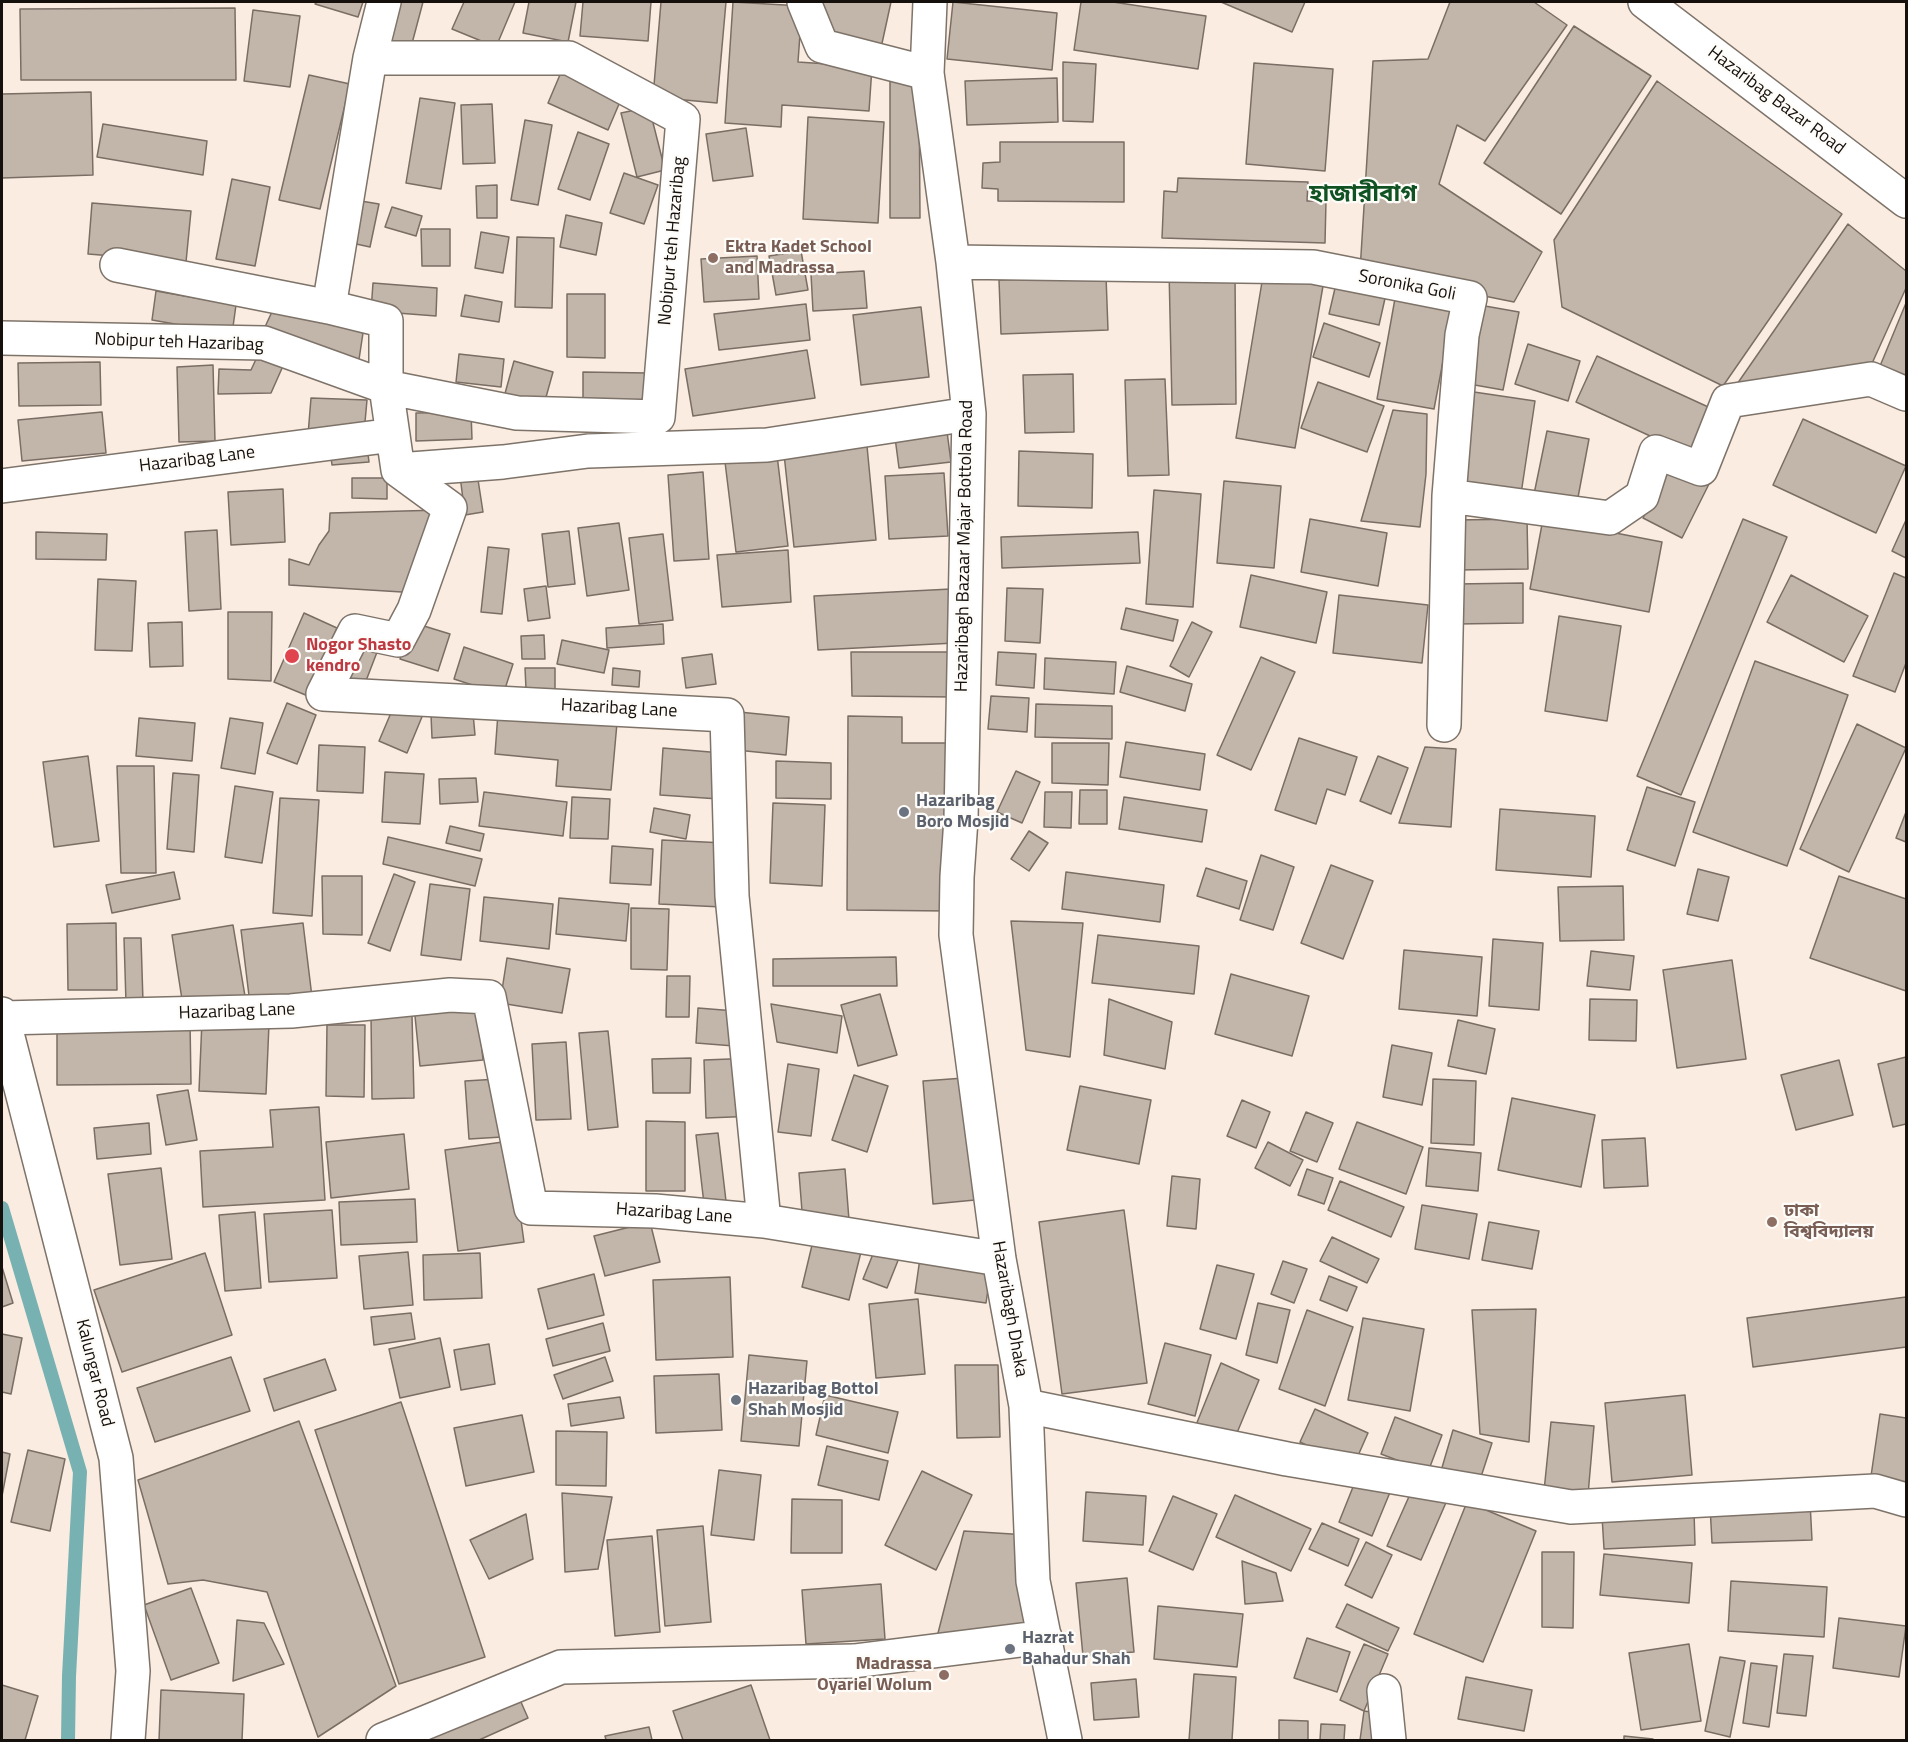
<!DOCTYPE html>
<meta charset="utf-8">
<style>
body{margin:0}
#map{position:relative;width:1908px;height:1742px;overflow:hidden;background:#faece1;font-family:"Titillium Web",sans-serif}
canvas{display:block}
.frame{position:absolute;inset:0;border:3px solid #15100c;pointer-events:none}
</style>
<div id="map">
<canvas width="1908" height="1742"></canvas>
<div class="frame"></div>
</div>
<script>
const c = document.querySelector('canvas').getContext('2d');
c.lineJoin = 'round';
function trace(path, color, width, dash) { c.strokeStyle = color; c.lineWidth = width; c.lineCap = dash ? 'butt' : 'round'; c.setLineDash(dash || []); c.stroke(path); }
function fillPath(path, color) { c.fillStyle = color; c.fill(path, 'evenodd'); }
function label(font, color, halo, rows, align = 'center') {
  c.font = font + ' "Titillium Web","Noto Sans Bengali",sans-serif'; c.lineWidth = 4.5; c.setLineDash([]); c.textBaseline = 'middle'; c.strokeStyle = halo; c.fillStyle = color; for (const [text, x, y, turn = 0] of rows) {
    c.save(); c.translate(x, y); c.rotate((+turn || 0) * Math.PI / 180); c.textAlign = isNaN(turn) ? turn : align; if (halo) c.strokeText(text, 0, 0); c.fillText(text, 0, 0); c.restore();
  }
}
const stream = new Path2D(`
 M2 1208 80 1472 69 1676 68 1740`);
const building = new Path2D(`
 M317 2H363L358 17 315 4Z
 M393 2H423L410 51 382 43Z
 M464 2H515L496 47 452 29Z
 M529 2H576L568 42 523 33Z
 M583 2H651L648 41 580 36Z
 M661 2H726L717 103 653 97Z
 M733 2 802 6 798 62 872 67 869 111 782 105 781 127 725 123Z
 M821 2H891L881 48 816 32Z
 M953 2 1057 13 1052 70 947 59Z
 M1081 2H1113L1206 16 1198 69 1074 50Z
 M1221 2H1305L1292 32Z
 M1450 2H1534L1567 25 1485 141 1457 125 1439 184 1542 252 1514 302 1360 271 1373 61 1428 59Z
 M235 8 236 80H21L20 9Z
 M253 10 300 16 290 87 244 81Z
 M1574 26 1651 76 1561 214 1484 163Z
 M1063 62 1096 64 1093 122 1063 121Z
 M1254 63 1333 69 1325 171 1246 164Z
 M562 70 622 97 608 130 548 103Z
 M309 75 350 84 320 209 279 200Z
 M890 77H919L920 218H890Z
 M1057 78 1058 122 967 125 965 81Z
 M1657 81 1842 214 1723 386 1562 307 1554 240Z
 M91 92 93 175 2 178V94Z
 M420 98 455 103 441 189 406 183Z
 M492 104 495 163 463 164 461 105Z
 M649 107 665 170 637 177 621 113Z
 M808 117 884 122 878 223 803 219Z
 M525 120 552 125 538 205 511 200Z
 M103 124 207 141 203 175 97 157Z
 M746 128 753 176 713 181 706 134Z
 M578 132 609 144 590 200 558 189Z
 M1000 142H1124V202L998 201V189L982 188 983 163 1000 162Z
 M624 173 658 185 644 224 610 213Z
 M1178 178 1308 182 1307 201H1326L1325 243 1162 238 1164 191 1177 192Z
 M232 179 270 187 255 266 216 259Z
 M497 185V218H477L476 186Z
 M355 200 379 204 370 247 347 242Z
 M92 203 191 211 186 262 88 254Z
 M392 207 422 216 416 236 385 227Z
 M566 215 602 223 596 255 560 247Z
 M1848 224 1906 271V288L1865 379 1735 387Z
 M421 229H450V266H422Z
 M481 232 509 237 503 273 475 268Z
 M517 237 554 238 552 308 515 307Z
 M801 251 808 290 776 295 769 256Z
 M757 256 759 299 704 302 701 259Z
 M1169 270 1235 275 1236 404 1172 405Z
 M864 271 867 308 813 311 811 274Z
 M1106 276 1108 330 1001 334 999 280Z
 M1263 276 1323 286 1295 448 1236 438Z
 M373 283 437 288 436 316 371 311Z
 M1336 284 1386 294 1379 325 1329 314Z
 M156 291 236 305 232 334 152 320Z
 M1396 293 1454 303 1434 409 1377 399Z
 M567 294H605V358L567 357Z
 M465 295 502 302 499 322 461 316Z
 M277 301 363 333 358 366 264 329Z
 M1906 303V377L1880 366Z
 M806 304 810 340 719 350 714 314Z
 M1485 306 1519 312 1503 390 1469 384Z
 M921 307 929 377 861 385 853 315Z
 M1324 323 1380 343 1369 377 1313 357Z
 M263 344 287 357 271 393 218 394 219 369 251 370Z
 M1528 344 1580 361 1568 401 1515 384Z
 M807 350 815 398 693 416 685 369Z
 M459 354 504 359 501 387 456 382Z
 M1597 356 1717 411 1696 457 1576 402Z
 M514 361 553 372 543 408 504 397Z
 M100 362 101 405 19 406 18 363Z
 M213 365 215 441 179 442 177 367Z
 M583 372 648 373 647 413 583 411Z
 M1073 374 1074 432 1025 433 1023 375Z
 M1165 379 1169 475 1128 476 1125 380Z
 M1318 382 1384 406 1367 452 1301 428Z
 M1474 392 1535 401 1521 494 1461 484Z
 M311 398 367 400 364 433 308 435Z
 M1393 410 1427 414 1426 474 1420 527 1361 521Z
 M102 412 106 453 22 461 18 420Z
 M471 412 472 439 416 441V413Z
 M1803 419 1906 466 1876 533 1773 485Z
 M946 424 951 462 899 468 894 430Z
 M1547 431 1589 439 1576 508 1533 499Z
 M367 446 369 462 332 465 330 450Z
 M867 446 876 540 794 547 784 454Z
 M1019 451 1093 454 1092 508 1018 506Z
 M777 455 788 546 736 552 725 462Z
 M1671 464 1709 484 1682 538 1643 518Z
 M703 472 709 559 674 561 668 475Z
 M477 473 483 512 465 515 460 476Z
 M944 473 948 536 889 539 885 476Z
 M352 478H387V499L352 498Z
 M1224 481 1281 486 1274 568 1217 563Z
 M283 489 285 542 231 545 228 492Z
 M1154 490 1201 494 1193 607 1146 604Z
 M441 510 418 593 289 585V559L309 565 319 545 329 531 330 513Z
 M1310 519 1387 533 1378 586 1301 572Z
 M1527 519 1528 569 1456 570 1454 520Z
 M1543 519 1662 542 1649 612 1530 589Z
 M1743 519 1787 537 1681 795 1637 776Z
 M1906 520V558L1892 551Z
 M619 523 629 590 587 596 578 528Z
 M217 530 221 609 189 611 185 532Z
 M569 531 575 584 548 587 542 534Z
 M36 532 107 534 106 560 36 559Z
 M1138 532 1140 563 1002 568 1001 537Z
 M663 534 673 620 639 624 629 538Z
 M488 547 509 549 502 614 481 612Z
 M788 550 791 602 722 607 717 555Z
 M1894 573 1906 578V663L1895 692 1853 676Z
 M1251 575 1327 592 1316 643 1240 627Z
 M1791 575 1868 616 1844 662 1767 622Z
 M98 579 136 581 132 651 95 650Z
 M1523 583V623L1457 624 1456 584Z
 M546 586 550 618 528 621 524 589Z
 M1007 588 1043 589 1040 643 1005 641Z
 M951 589 955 643 818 650 814 596Z
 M1339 595 1428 605 1422 663 1333 653Z
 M1126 608 1178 620 1173 641 1121 629Z
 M228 612H272L271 681 228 679Z
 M304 613 337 628 308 696 274 682Z
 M1559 616 1621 626 1607 721 1545 711Z
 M182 622 183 666 150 667 148 623Z
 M411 622 450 634 438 671 400 659Z
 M1192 622 1212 632 1189 677 1170 666Z
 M663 624 664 644 607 648 606 628Z
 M544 635 545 659H522L521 636Z
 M360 639 379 647 364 686 345 678Z
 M562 640 609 650 604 673 557 664Z
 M464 647 513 664 503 695 454 679Z
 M851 652H954L955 697 852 696Z
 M998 652 1036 654 1034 688 996 685Z
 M712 654 716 684 686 688 682 658Z
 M1261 657 1295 672 1251 770 1217 755Z
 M1045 658 1116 662 1114 694 1044 689Z
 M1755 661 1848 695 1787 866 1693 832Z
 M1127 666 1192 684 1185 711 1120 692Z
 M525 668H555V689H526Z
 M613 668 640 671 639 687 612 685Z
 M991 696 1029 698 1027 732 988 729Z
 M396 701 424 712 407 753 379 741Z
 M287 703 316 715 297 764 267 753Z
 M1036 704 1112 706V739L1035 737Z
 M739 712 789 717 786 755 736 750Z
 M473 713 475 735 432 738 431 715Z
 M498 713 617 723 611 790 556 786 558 760 495 754Z
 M848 716 902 717V743H949L948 911 847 910Z
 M139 718 195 723 192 761 136 756Z
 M230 718 263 723 255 774 221 768Z
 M1857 724 1906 748 1849 872 1800 849Z
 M1299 738 1357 757 1345 795 1327 789 1316 824 1275 810Z
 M1126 742 1205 754 1200 790 1120 777Z
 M1052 743H1109L1108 785 1052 783Z
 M319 745 365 747 363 793 317 791Z
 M1425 747 1456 749 1451 827 1399 823Z
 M663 748 722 753 719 799 660 795Z
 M88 756 99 841 54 847 43 762Z
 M1378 756 1408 768 1391 814 1360 801Z
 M776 761 831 763V799L776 798Z
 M117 766H154L156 873H121Z
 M1016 771 1040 782 1022 823 997 812Z
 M385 772 424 774 420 824 382 822Z
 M173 773 199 775 194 852 167 849Z
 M476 778 478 802 440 804 439 779Z
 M235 786 273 792 262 863 225 857Z
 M1647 787 1695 802 1675 866 1627 850Z
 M1080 790H1107V824H1079Z
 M484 792 567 802 563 836 479 826Z
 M1045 792H1072L1071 828 1044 827Z
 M572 797 610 799 608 839 570 838Z
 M1124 797 1207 810 1202 842 1119 829Z
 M280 798 319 800 312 916 273 913Z
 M773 803 825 805 822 886 770 883Z
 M654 808 690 815 686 839 650 832Z
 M1500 809 1595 816 1591 877 1496 870Z
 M1906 812V842L1896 838Z
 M450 826 484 834 480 851 446 843Z
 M1029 831 1048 843 1029 871 1011 859Z
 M388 837 482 859 475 886 383 864Z
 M662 840 725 843 722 907 659 904Z
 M612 846 653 849 651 885 610 883Z
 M1261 855 1294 867 1273 930 1240 920Z
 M1331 865 1373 881 1343 959 1301 943Z
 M1206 868 1247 881 1239 909 1197 896Z
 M1698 869 1729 877 1718 921 1687 914Z
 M174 872 180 899 112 913 106 885Z
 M1066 872 1164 885 1160 922 1062 909Z
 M394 874 415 882 390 951 368 943Z
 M322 876H362V935L323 934Z
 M1839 876 1906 899V991L1810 958Z
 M430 884 470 889 461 960 421 955Z
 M1623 886 1624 940 1560 941 1558 887Z
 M484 897 553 904 549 949 480 941Z
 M559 898 629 904 626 941 556 934Z
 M631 908 669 909 667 970 631 969Z
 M1011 921 1083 923 1070 1057 1026 1050Z
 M116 923 117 990H68L67 924Z
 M303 923 312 997 250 1004 241 930Z
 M233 925 245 996 183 1006 172 935Z
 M1098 935 1199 946 1194 994 1092 983Z
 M124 938H141L143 1002 126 1003Z
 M1493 939 1543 943 1539 1010 1489 1006Z
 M1404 950 1482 957 1477 1016 1399 1009Z
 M1591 951 1634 956 1630 990 1587 986Z
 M896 957 897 986H773V959Z
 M507 958 570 969 562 1013 500 1003Z
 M1732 960 1746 1059 1677 1068 1663 970Z
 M1231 974 1309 996 1292 1056 1215 1034Z
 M667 976H690L689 1017H666Z
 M880 994 897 1055 858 1066 841 1005Z
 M1109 999 1172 1022 1165 1069 1104 1055Z
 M1590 999 1637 1000 1636 1041 1589 1040Z
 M477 1000 483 1060 420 1066 414 1006Z
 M771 1004 842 1016 837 1053 777 1042Z
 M698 1008 748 1012 747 1047 696 1043Z
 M371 1015H412L414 1098 372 1099Z
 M202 1020 269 1024 266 1094 199 1091Z
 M1458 1020 1495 1029 1486 1074 1448 1066Z
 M190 1021 191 1084 57 1085V1022Z
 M327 1025H365L364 1097 326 1096Z
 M608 1031 618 1127 588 1130 579 1033Z
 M566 1042 571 1119 536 1120 532 1044Z
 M1392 1045 1432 1053 1422 1105 1383 1097Z
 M1906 1057V1124L1893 1127 1878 1064Z
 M691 1058 690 1093H653L652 1059Z
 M756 1058 758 1116 706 1118 704 1060Z
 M1839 1060 1853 1115 1796 1130 1781 1075Z
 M788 1064 819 1069 811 1136 778 1132Z
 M854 1075 888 1086 867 1152 832 1140Z
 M964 1078 975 1200 933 1204 923 1081Z
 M498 1079 502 1137 469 1139 465 1081Z
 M1433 1079 1476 1081 1474 1145 1431 1143Z
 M1080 1086 1151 1100 1139 1164 1067 1150Z
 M188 1090 197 1140 166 1145 157 1095Z
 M1512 1098 1595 1115 1581 1187 1498 1170Z
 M1242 1100 1270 1112 1256 1148 1227 1136Z
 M319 1107 325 1200 203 1207 200 1151 273 1147 270 1110Z
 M1306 1112 1333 1123 1317 1162 1290 1151Z
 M646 1121 685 1122V1191H646Z
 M1357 1122 1423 1147 1406 1194 1339 1169Z
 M149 1123 151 1154 97 1159 94 1128Z
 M718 1133 726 1201 704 1204 696 1135Z
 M404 1134 409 1189 331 1198 326 1142Z
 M1645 1138 1648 1186 1604 1188 1602 1140Z
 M510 1141 524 1242 458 1251 445 1150Z
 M1268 1142 1303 1160 1290 1186 1255 1168Z
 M1429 1148 1481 1153 1478 1191 1426 1186Z
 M161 1168 172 1259 120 1265 108 1174Z
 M845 1169 849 1220 803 1224 799 1173Z
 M1307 1169 1333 1178 1324 1204 1298 1195Z
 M1172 1176 1200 1179 1196 1229 1167 1226Z
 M1340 1181 1404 1207 1391 1237 1328 1210Z
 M415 1199 417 1242 341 1245 339 1202Z
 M1422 1205 1477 1214 1469 1259 1415 1249Z
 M332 1210 337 1278 269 1282 264 1214Z
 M1124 1210 1147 1383 1062 1394 1039 1222Z
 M255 1212 261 1288 225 1291 219 1215Z
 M650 1222 660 1262 605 1276 594 1236Z
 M1489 1222 1539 1231 1532 1269 1482 1260Z
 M1332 1237 1379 1259 1367 1283 1320 1261Z
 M813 1241 861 1252 849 1300 802 1287Z
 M875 1249 899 1258 887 1288 863 1279Z
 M408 1252 413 1305 364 1309 359 1256Z
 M205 1253 232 1335 122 1372 94 1290Z
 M480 1253 482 1298 424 1300 423 1255Z
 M920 1258 991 1269 986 1303 915 1293Z
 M1283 1261 1307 1269 1294 1303 1271 1294Z
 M1217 1265 1254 1274 1236 1339 1200 1329Z
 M2 1267 13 1303 2 1307Z
 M594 1274 604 1315 548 1329 538 1289Z
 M1329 1276 1357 1287 1347 1311 1320 1300Z
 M730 1277 733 1357 656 1360 653 1280Z
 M1906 1297V1347L1753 1367 1747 1318Z
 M918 1299 925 1374 876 1378 869 1304Z
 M1258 1303 1290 1310 1277 1363 1246 1355Z
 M1536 1309 1529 1442 1480 1434 1472 1310Z
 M1307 1310 1353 1327 1325 1406 1279 1389Z
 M411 1313 415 1339 374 1345 371 1317Z
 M1363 1318 1424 1329 1410 1411 1348 1400Z
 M603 1323 610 1351 553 1366 546 1339Z
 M2 1334 22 1338 11 1394 2 1392Z
 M440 1338 450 1387 400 1398 389 1349Z
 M1165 1343 1211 1355 1195 1416 1148 1404Z
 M489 1344 495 1384 461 1390 454 1350Z
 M749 1355 807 1361 799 1446 741 1441Z
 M231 1357 250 1411 155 1442 137 1388Z
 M605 1357 613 1381 563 1399 554 1375Z
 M325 1359 336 1390 274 1411 264 1379Z
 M1221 1363 1259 1380 1234 1440 1196 1425Z
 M955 1365H998L1000 1437 957 1438Z
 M719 1374 722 1430 656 1433 654 1376Z
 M825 1395 898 1412 888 1453 816 1435Z
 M1685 1395 1692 1475 1612 1482 1605 1403Z
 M620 1397 624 1418 571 1426 568 1404Z
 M401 1402 485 1657 399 1684 315 1430Z
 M1315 1409 1368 1433 1353 1467 1300 1442Z
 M1880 1414 1906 1418V1488L1870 1483Z
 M522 1415 534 1472 466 1486 454 1428Z
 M1395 1417 1442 1435 1428 1472 1381 1454Z
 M299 1421 396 1686 318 1737 267 1592 203 1580 168 1584 138 1480Z
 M1551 1422 1594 1426 1588 1495 1544 1491Z
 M1453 1430 1492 1443 1479 1483 1441 1471Z
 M556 1431 607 1432 606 1486 556 1485Z
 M827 1446 888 1461 879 1500 818 1485Z
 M28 1450 65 1459 50 1531 11 1522Z
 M2 1452 10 1454 2 1496Z
 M719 1470 761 1475 754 1540 711 1535Z
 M922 1471 972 1495 936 1570 885 1545Z
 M1359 1472 1393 1485 1372 1536 1339 1522Z
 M1415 1483 1448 1498 1421 1560 1387 1546Z
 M1086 1492 1146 1496 1143 1545 1083 1541Z
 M562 1493 612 1497 598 1569 565 1572Z
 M1235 1495 1311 1529 1291 1571 1216 1537Z
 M1173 1496 1217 1514 1193 1570 1149 1551Z
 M792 1499 842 1500V1553H791Z
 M1467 1502 1536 1531 1483 1662 1414 1634Z
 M1810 1502 1812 1540 1712 1543 1710 1506Z
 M1694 1511 1695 1545 1604 1549 1602 1516Z
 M526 1514 533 1559 489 1579 470 1540Z
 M1322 1523 1359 1539 1348 1566 1309 1549Z
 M703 1526 711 1622 665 1626 657 1530Z
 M964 1531 1028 1535 1030 1632 936 1641Z
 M652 1536 660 1632 615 1636 607 1540Z
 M1366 1542 1392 1555 1372 1598 1345 1585Z
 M1542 1552H1574L1573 1628 1542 1627Z
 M1604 1554 1692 1563 1689 1603 1600 1595Z
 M1242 1561 1276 1573 1283 1601 1245 1604Z
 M1127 1578 1134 1652 1083 1656 1076 1583Z
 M1731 1581 1827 1587 1824 1637 1728 1631Z
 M881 1584 885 1639 806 1644 802 1590Z
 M191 1588 219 1663 171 1680 144 1605Z
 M1347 1604 1399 1628 1388 1651 1336 1627Z
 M1158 1606 1243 1614 1237 1667 1154 1659Z
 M1839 1618 1906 1626 1899 1677 1833 1668Z
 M237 1620 264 1623 284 1664 233 1681Z
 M1307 1638 1350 1652 1337 1692 1294 1678Z
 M1364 1644 1388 1654 1364 1711 1340 1700Z
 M1689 1644 1701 1721 1641 1730 1629 1653Z
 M1784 1654 1813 1656 1806 1716 1777 1713Z
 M1720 1657 1745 1661 1730 1737 1705 1731Z
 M1751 1663 1777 1666 1769 1727 1743 1723Z
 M1194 1674 1236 1677 1232 1740H1189Z
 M1466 1677 1532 1690 1524 1731 1458 1719Z
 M1136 1679 1139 1717 1094 1720 1091 1683Z
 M2 1685 38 1696 25 1740H2Z
 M751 1685 770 1740H683L673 1711Z
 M161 1690 244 1694 242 1740H159Z
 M517 1693 528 1718 479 1740H413Z
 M1364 1711 1385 1714 1381 1740H1360Z
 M1279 1720 1308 1721V1740H1279Z
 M1321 1724 1345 1725 1344 1740H1320Z
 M649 1727 652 1740H606L605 1736Z
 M1624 1736 1653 1739V1740H1624Z`);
const minor = new Path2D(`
 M384 2 370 58 329 307 386 321V387L398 470 450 508 414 610 398 640 355 631 323 694 727 715 732 896 764 1221
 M804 2 822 46 927 73
 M930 2 927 73 953 262 969 414 961 819 957 877 956 935 999 1259 1026 1406 1033 1581 1065 1740
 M1645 2 1906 201
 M953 262 1313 267 1470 298 1462 335 1449 496 1444 725
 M117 265 329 307
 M2 338 264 343 386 387 517 413 658 417 683 119 569 58H370
 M398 470 503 462 588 451 767 445 969 414
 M2 486 393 435
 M1449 496 1610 518 1642 496 1656 452 1701 469 1728 401 1871 379 1906 394
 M2 1014 116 1458 133 1671 128 1740
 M2 1018 291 1011 450 995 489 997 531 1208 655 1211 764 1221 999 1259
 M1026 1406 1287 1459 1571 1507 1875 1491 1906 1500
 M1384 1691 1389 1740
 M383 1740 561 1667 854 1661 1045 1637`);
const markers = [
 [713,258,6,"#8d6e63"],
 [292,656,8,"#e0444e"],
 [904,812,6,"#6b7280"],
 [1772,1222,6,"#8d6e63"],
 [736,1400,6,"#6b7280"],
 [1010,1649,6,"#6b7280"],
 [944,1675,6,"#8d6e63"]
];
const streetNames = [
 ["Hazaribag Bazar Road",1776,101,37],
 ["Nobipur teh Hazaribag",673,241,-85],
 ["Soronika Goli",1407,286,11],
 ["Nobipur teh Hazaribag",179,343,2],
 ["Hazaribag Lane",197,460,-7],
 ["Hazaribagh Bazaar Majar Bottola Road",965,546,-89],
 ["Hazaribag Lane",619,709,3],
 ["Hazaribag Lane",237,1012,-2],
 ["Hazaribag Lane",674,1214,4],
 ["Hazaribagh Dhaka",1009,1309,80],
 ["Kalungar Road",94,1373,76]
];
const educationNames = [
 ["Ektra Kadet School",725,248],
 ["and Madrassa",725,269],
 ["ঢাকা",1784,1212],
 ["বিশ্ববিদ্যালয়",1784,1233],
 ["Madrassa",932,1665,"right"],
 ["Oyariel Wolum",932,1686,"right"]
];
const healthNames = [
 ["Nogor Shasto",306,646],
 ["kendro",306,667]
];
const worshipNames = [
 ["Hazaribag",916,802],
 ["Boro Mosjid",916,823],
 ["Hazaribag Bottol",748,1390],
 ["Shah Mosjid",748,1411],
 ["Hazrat",1022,1639],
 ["Bahadur Shah",1022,1660]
];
const districtNames = [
 ["হাজারীবাগ",1363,195]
];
trace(stream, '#78b1b1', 14);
fillPath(building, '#c2b5aa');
trace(building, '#7a6e64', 1.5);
trace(minor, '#7e7369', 36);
trace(minor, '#fff', 33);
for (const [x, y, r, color] of markers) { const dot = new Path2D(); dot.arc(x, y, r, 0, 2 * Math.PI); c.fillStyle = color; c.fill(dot); trace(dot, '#fefcf9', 2); }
label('18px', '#15100c', '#fefcf9', streetNames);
label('bold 18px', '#785e54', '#fefcf9', educationNames, 'left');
label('bold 18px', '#be3a42', '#fefcf9', healthNames, 'left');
label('bold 18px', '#5b616d', '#fefcf9', worshipNames, 'left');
label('bold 24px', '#115223', '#fefcf9', districtNames);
</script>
